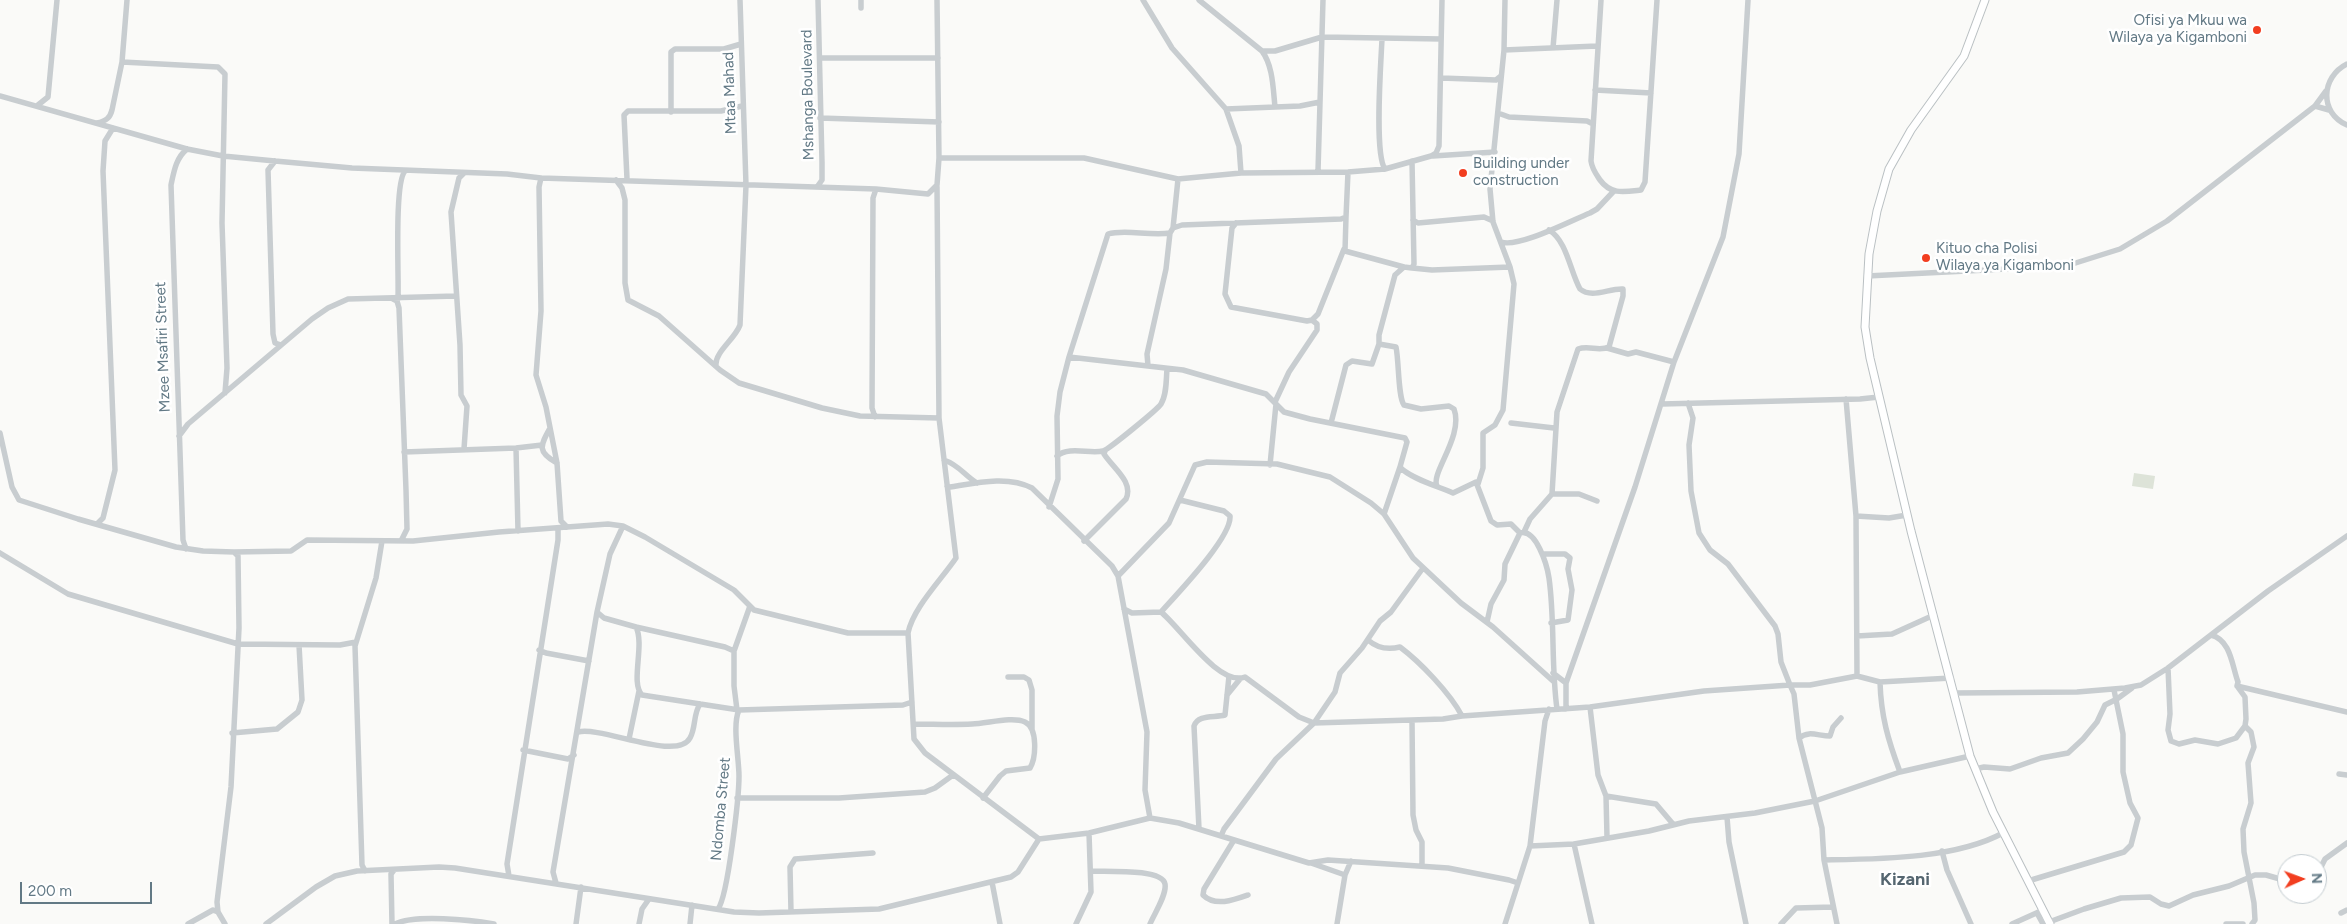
<!DOCTYPE html>
<style>
body{margin:0}
#map{position:relative;width:2347px;height:924px;overflow:hidden;background:#fafaf8;font-family:Figtree,sans-serif}
canvas{display:block}
.north{position:absolute;left:2277px;top:854px;width:50px;height:50px;box-sizing:border-box;background:#fff;border:1px solid #c0c9ce;border-radius:50%;rotate:88deg;font-size:14px;font-weight:700;line-height:20px;text-align:center;color:#627985}
.north::after{content:'';display:block;margin:auto;width:18px;height:22px;background:#f23e20;clip-path:polygon(50% 0,100% 100%,50% 72%,0 100%)}
.scale{position:absolute;left:20px;top:882px;width:132px;height:22px;box-sizing:border-box;border:2px solid #627985;border-top:0;padding-left:6px;font-size:15px;line-height:18px;white-space:nowrap;color:#627985;-webkit-text-stroke:4px #fff;paint-order:stroke}
</style>
<div id="map">
<canvas width="2347" height="924"></canvas>
<div class="north">N</div>
<div class="scale">200 m</div>
</div>
<script>
const c = document.querySelector('canvas').getContext('2d');
c.lineJoin = 'round';
function fillPath(path, color) { c.fillStyle = color; c.fill(path, 'evenodd'); }
function trace(path, color, width, dash) { c.strokeStyle = color; c.lineWidth = width; c.lineCap = dash ? 'butt' : 'round'; c.setLineDash(dash || []); c.stroke(path); }
function label(font, color, halo, rows, align = 'center') {
  c.font = font + ' Figtree,sans-serif'; c.lineWidth = 5; c.setLineDash([]); c.textBaseline = 'middle'; c.strokeStyle = halo; c.fillStyle = color; for (const [text, x, y, turn = 0] of rows) {
    c.save(); c.translate(x, y); c.rotate((+turn || 0) * Math.PI / 180); c.textAlign = isNaN(turn) ? turn : align; if (halo) c.strokeText(text, 0, 0); c.fillText(text, 0, 0); c.restore();
  }
}
const green = new Path2D(`
 M2134 473 2155 476 2153 489 2132 486Z`);
const minor = new Path2D(`
 M861 0V8
 M1143 0 1172 48 1226 109 1239 146 1241 173
 M1199 0 1262 51C1273 66 1273 88 1275 107
 M1601 0 1591 161C1592 169 1596 174 1600 180 1611 195 1624 192 1641 190L1645 182 1657 0
 M1382 39C1381 62 1374 154 1385 169
 M1553 48 1557 0
 M1504 50 1597 46
 M1262 51H1275L1322 37 1441 39
 M820 58H938
 M122 62 218 67 225 74 222 223 227 368 225 393
 M2347 64C2321 77 2319 113 2347 125
 M1441 78 1496 80 1501 76
 M1595 90 1651 93
 M0 96 187 149 223 156 275 161 352 168 507 174 541 178 876 189 928 194 937 185 939 158 937 0
 M38 105 48 97 57 0
 M2315 106 2329 110
 M1226 109 1300 106 1320 102
 M671 112V52L675 49H724L741 44
 M1498 113 1509 117 1587 121 1593 124
 M820 118 939 122
 M97 123C106 121 110 118 112 110L122 62 127 0
 M1433 156 1495 152
 M939 158H1084L1178 179 1241 173 1348 172 1385 169 1431 156 1436 153 1439 146 1442 0
 M275 161 268 170 273 334 275 343 281 345
 M1412 161 1414 264 1412 268 1404 267 1395 275 1379 335V344L1396 347C1399 361 1398 397 1404 405L1421 409 1449 406 1454 409C1464 436 1430 474 1437 486
 M1318 171 1323 0
 M541 178 539 187 541 311 536 375 546 407 557 463 561 521 567 527
 M627 179 624 115 628 111H721L742 106
 M616 180 622 188 625 200V283L628 300 659 316 720 370 739 383 822 408 860 416 939 418
 M817 187 822 180V162L818 0
 M937 187 939 418 956 558C941 580 913 608 908 633L914 739 925 753 1039 839
 M1346 217 1345 251 1404 267
 M1413 220 1418 223 1484 217 1493 221
 M1236 223 1232 228 1225 294 1231 307 1307 321 1312 320 1318 314 1344 249
 M1173 228 1178 179
 M1501 242C1519 248 1570 221 1590 213L1597 209 1613 192
 M1412 268 1432 270 1510 267
 M1867 276 2066 266 2120 249 2167 221 2315 106 2326 91
 M393 299 397 301 399 308 406 490 407 529 401 541
 M398 299C399 277 394 183 405 171
 M1607 348 1628 354 1636 352 1674 362
 M1069 357 1183 370 1266 394 1284 412 1310 419 1405 438 1407 442 1400 467C1409 478 1440 487 1453 493L1476 482 1491 521 1497 525 1511 524 1520 533C1536 528 1547 565 1549 578 1555 621 1551 666 1557 709
 M716 365C715 352 735 339 740 325L746 185 740 0
 M1148 366 1147 354 1166 269 1170 233
 M1846 399 1856 516 1857 676
 M1275 402 1289 372 1317 330V324L1312 320
 M1688 403 1693 418 1689 445 1691 491 1699 533 1710 550 1728 564 1775 626 1778 634 1781 662 1790 685H1810L1857 676 1880 682 1951 678
 M1662 404 1860 399 1879 397
 M875 417 872 408 873 198 876 189
 M1331 423 1346 365 1352 361 1372 364 1379 344
 M1511 423 1554 428
 M550 428C540 446 537 452 557 463
 M0 433 12 487 19 500 78 519 176 547 203 551 234 552 238 556 239 628 231 787 217 902 218 912
 M179 436 188 424 312 319 328 308 348 299 456 296
 M516 448 518 531
 M464 449 467 406 461 395 460 345 451 212 459 178 464 173
 M404 452 516 448 542 445
 M1057 456C1069 446 1089 454 1103 451 1108 450 1158 409 1161 404 1167 394 1166 380 1167 369
 M944 460C959 465 964 475 977 483
 M1270 465 1276 404
 M1478 484 1483 468V433L1495 425 1503 410 1514 284 1510 267 1493 222 1490 189 1504 50 1505 0
 M947 486 950 487C975 483 1008 475 1032 488L1112 566 1118 576 1147 732 1145 790 1150 818
 M1552 494H1579L1597 501
 M1049 507 1058 479 1057 416 1060 392 1069 357 1108 234C1124 229 1150 236 1170 233L1173 228 1182 225 1341 219 1346 217 1348 172
 M1384 514 1400 467
 M1856 516 1889 518 1907 515
 M97 524 103 518 115 470 103 171 105 141 113 128
 M623 526 610 554 597 612 604 618 636 627C645 645 630 683 642 695L739 710 903 705 912 702
 M1524 532 1530 519 1552 494 1557 412 1578 349C1589 345 1599 352 1609 347L1623 296V289C1609 288 1592 299 1580 289 1570 271 1567 241 1549 230
 M1084 541 1126 499C1134 482 1113 468 1104 454L1105 451
 M186 549 183 540 171 185C174 171 176 158 187 149
 M234 552 291 551 307 540 413 541 499 532 608 524 623 526 645 537 734 590 754 610 848 633H908
 M0 553 68 594 238 644 340 645 356 642
 M1543 554H1565L1570 558 1568 569 1572 590 1568 620 1551 623
 M1118 576 1169 523 1195 465 1207 462 1277 464 1330 477 1371 503 1384 514 1413 558 1461 603 1493 627 1553 681
 M1124 609 1132 613 1161 612C1180 627 1219 687 1245 677L1299 717 1314 723 1443 719 1462 716 1590 707 1704 691 1790 685 1794 694 1799 738
 M1161 612C1177 594 1232 537 1230 516L1224 511 1180 500
 M1487 622 1491 604 1504 580 1505 564 1520 533
 M636 627 725 647 734 651V686L737 710
 M1857 636 1892 634 1934 615
 M1368 640C1377 648 1388 650 1400 647 1420 662 1450 693 1462 716
 M539 650 546 653 589 661
 M734 651 750 606
 M2168 668 2170 714 2168 730 2171 741 2179 744 2195 740 2218 744 2236 738 2245 726 2246 719 2245 697 2237 686 2238 682C2232 666 2231 640 2211 635
 M1553 673 1566 683
 M1008 677H1024L1029 680 1032 690V729
 M1880 682C1881 716 1888 740 1900 772
 M2237 686 2347 712
 M1955 693 2077 692 2125 688 2141 685 2168 668 2268 591 2347 536
 M1227 695 1240 679
 M1590 707 1598 775 1606 796 1607 837
 M1566 709V683L1635 487 1674 362 1723 237 1739 154 1748 0
 M1412 721 1413 815 1416 830 1422 842V866
 M914 724C933 724 952 725 972 724 986 724 1012 716 1025 722 1038 728 1036 758 1030 768L1006 771 1000 776 983 798
 M2245 726 2251 732 2254 747 2248 763 2251 803 2243 829 2244 852 2254 903 2255 920 2252 924
 M578 732C602 726 677 762 690 738 696 728 693 714 700 704
 M232 733 277 729 298 712 302 700 299 645
 M629 739 639 691
 M523 750 568 759 574 755
 M1975 769 1984 767 2010 769 2041 758 2068 753 2083 739 2097 722 2105 705 2117 699 2132 688
 M2339 774 2347 775
 M1606 796 1656 804 1673 824
 M737 798H839L925 792 935 788 953 775
 M1727 817 1729 842 1746 924
 M1199 829 1194 726C1198 714 1214 718 1225 715L1229 676
 M1221 836 1224 829 1276 759 1314 723 1335 692 1340 673 1362 648 1380 621 1391 612 1423 568
 M1234 840 1204 889 1203 895C1215 907 1234 900 1248 895
 M1574 844 1592 924
 M1530 846 1574 844 1649 831 1689 821 1755 813 1815 801 1900 772 1970 756
 M1942 851 1947 870 1971 924
 M1824 860C1879 859 1955 859 2003 833
 M1311 863 1345 875
 M365 871 362 865 355 646 376 578 382 541
 M1091 871C1105 872 1162 868 1165 884 1167 895 1154 914 1150 924
 M2317 875 2325 859 2347 843
 M509 876 507 864 558 540V528
 M2028 881 2124 852 2131 845 2138 818 2130 803 2123 772V734L2114 690
 M992 882 1000 924
 M556 883 553 872 597 612
 M718 909C728 896 739 796 739 776 739 758 732 725 739 710
 M791 912 790 867 795 859 873 853
 M2037 913 2043 924
 M2341 913 2347 910
 M2049 922 2084 909 2121 898 2150 897 2161 904 2169 906 2193 895 2229 886 2255 875H2266L2287 881
 M188 924 213 910 218 912 225 924
 M266 924 316 887 335 876 357 871 439 867 455 868 734 912 759 913 879 909 1011 877 1018 872 1039 839 1089 833 1150 818 1179 823 1309 863 1328 860 1448 868 1509 880 1518 883
 M392 924 391 874 394 870
 M395 924C415 914 471 920 494 924
 M576 924 581 887
 M639 924 642 909 649 899
 M690 924 692 905
 M1076 924 1091 892 1089 833
 M1337 924 1345 875 1351 861
 M1505 924 1530 846 1545 721 1549 709
 M1781 924 1796 908 1833 907
 M1837 924 1824 860 1822 828 1799 738C1809 730 1818 736 1830 736L1833 727 1841 718
 M2012 924 2043 910
 M2226 924H2243`);
const major = new Path2D(`
 M1985 0 1964 56 1911 130 1889 169 1877 211 1869 254 1865 327 1870 358 1911 531 1970 756 1993 812 2050 924`);
const markers = [
 [2257,30,5,"#f23e20"],
 [1463,173,5,"#f23e20"],
 [1926,258,5,"#f23e20"]
];
const poiNames = [
 ["Ofisi ya Mkuu wa",2247,21,"right"],
 ["Wilaya ya Kigamboni",2247,38,"right"],
 ["Building under",1473,164],
 ["construction",1473,181],
 ["Kituo cha Polisi",1936,249],
 ["Wilaya ya Kigamboni",1936,266]
];
const streetNames = [
 ["Mtaa Mahad",730,93,-92],
 ["Mshanga Boulevard",808,95,-91],
 ["Mzee Msafiri Street",163,347,-92],
 ["Ndomba Street",721,809,-85]
];
const quarterNames = [
 ["Kizani",1905,880]
];
fillPath(green, '#dde3d8');
trace(major, '#bac0c3', 9);
trace(minor, '#c8cdd0', 5.5);
trace(major, '#fff', 7);
for (const [x, y, r, color] of markers) { const dot = new Path2D(); dot.arc(x, y, r, 0, 2 * Math.PI); c.fillStyle = color; c.fill(dot); trace(dot, '#fff', 2); }
label('15px', '#627985', '#fff', poiNames, 'left');
label('15px', '#627985', '#fff', streetNames);
label('bold 18px', '#556670', '#fff', quarterNames);
</script>
